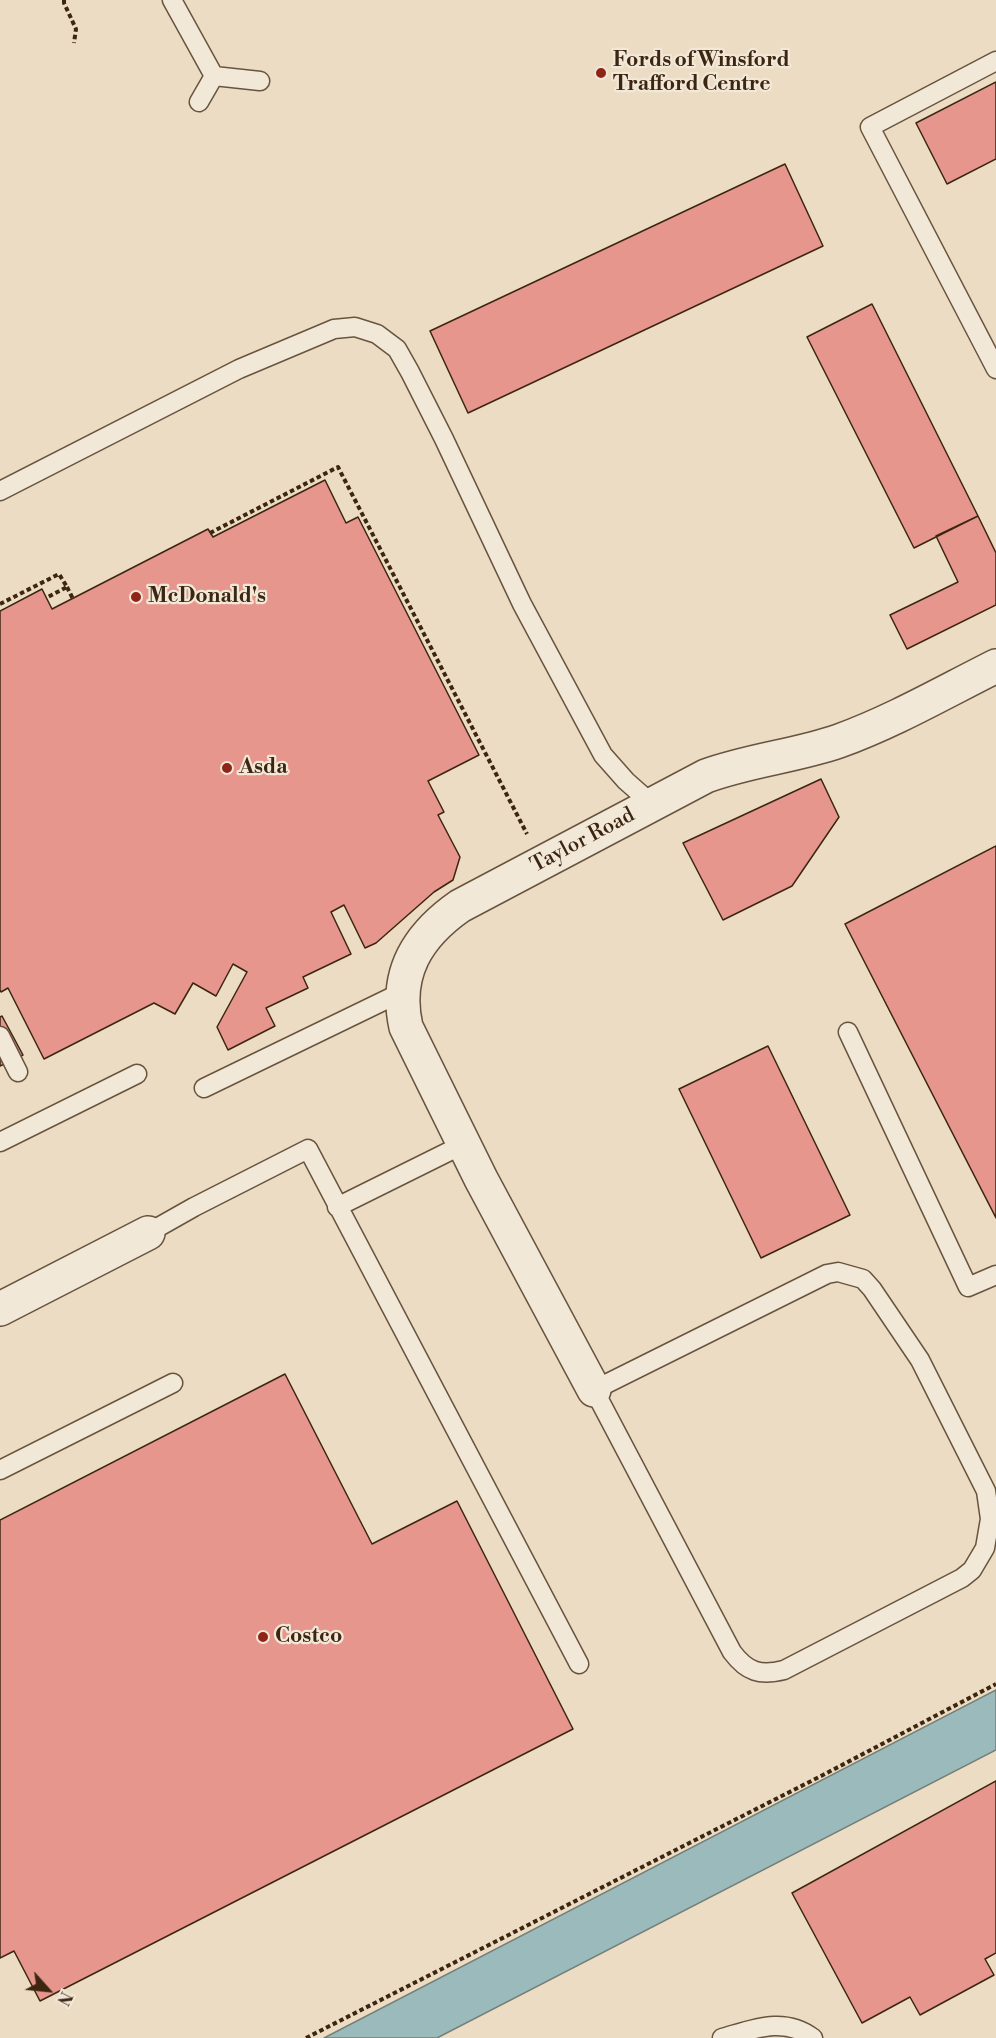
<!DOCTYPE html>
<style>
body{margin:0}
#map{position:relative;width:996px;height:2038px;overflow:hidden;background:#ebdcc3;font-family:"Libre Bodoni",serif}
canvas{display:block}
.north{position:absolute;left:18px;top:1960px;width:60px;height:60px;-webkit-text-stroke:4px #f2e8d8;paint-order:stroke;rotate:117deg;font-size:16px;font-weight:700;line-height:24px;text-align:center;color:#3d2611}
.north::after{content:'';display:block;margin:auto;width:21px;height:27px;background:#3d2611;clip-path:polygon(50% 0,100% 100%,50% 72%,0 100%)}
</style>
<div id="map">
<canvas width="996" height="2038"></canvas>
<div class="north">N</div>
</div>
<script>
const c = document.querySelector('canvas').getContext('2d');
c.lineJoin = 'round';
function fillPath(path, color) { c.fillStyle = color; c.fill(path, 'evenodd'); }
function trace(path, color, width, dash) { c.strokeStyle = color; c.lineWidth = width; c.lineCap = dash ? 'butt' : 'round'; c.setLineDash(dash || []); c.stroke(path); }
function label(font, color, halo, rows, align = 'center') {
  c.font = font + ' "Libre Bodoni",serif'; c.lineWidth = 4.5; c.setLineDash([]); c.textBaseline = 'middle'; c.strokeStyle = halo; c.fillStyle = color; for (const [text, x, y, turn = 0] of rows) {
    c.save(); c.translate(x, y); c.rotate((+turn || 0) * Math.PI / 180); c.textAlign = isNaN(turn) ? turn : align; if (halo) c.strokeText(text, 0, 0); c.fillText(text, 0, 0); c.restore();
  }
}
const water = new Path2D(`
 M996 1690V1750L437 2038H324Z`);
const building = new Path2D(`
 M996 82V159L947 184 916 123Z
 M785 164 823 246 468 413 430 331Z
 M872 304 978 516 914 548 807 337Z
 M325 480 346 523 358 517 479 755 428 781 444 812 438 815 460 857 453 880 434 892 376 943 365 948 344 905 331 912 351 954 303 977 308 988 266 1008 275 1026 228 1050 217 1027 247 972 233 964 216 996 193 983 175 1014 154 1003 44 1059 8 988 1 992 0 990V611L42 589 52 609 208 529 213 537Z
 M978 516 996 553V605L907 649 890 615 958 582 936 536Z
 M821 779 839 817 792 886 723 920 683 843Z
 M996 846V1218L845 924Z
 M2 1016 23 1055 0 1066V1017Z
 M768 1046 850 1215 761 1258 679 1089Z
 M285 1374 372 1544 457 1501 573 1729 40 2001 14 1951 0 1958V1520Z
 M996 1781V1953L985 1959 994 1975 920 2015 910 1997 862 2023 792 1893Z`);
const path = new Path2D(`
 M64 0V3L76 29 74 43
 M210 533 338 467 527 834
 M67 587 73 599
 M0 604 59 574 67 587 46 598
 M306 2038 823 1775 996 1684`);
const lane = new Path2D(`
 M172 0 214 76 260 81
 M996 61 870 127 996 369
 M199 102 214 76
 M0 491 239 369 334 329 355 327 377 334 397 349 410 372 444 439 522 604 603 755 626 781 652 804
 M848 1032 968 1287 996 1275
 M0 1036 18 1072
 M204 1088 402 992
 M0 1142 137 1074
 M337 1207 464 1144
 M148 1233 194 1207 308 1149 579 1664
 M838 1272 863 1279 872 1289 920 1360 986 1491 990 1519 985 1548 972 1570 962 1578 784 1670C760 1676 747 1672 732 1652L594 1390 827 1274Z
 M0 1470 173 1383
 M722 2038C754 2029 784 2016 813 2038`);
const street = new Path2D(`
 M0 1309 148 1233
 M594 1390 481 1179 406 1027C394 974 417 936 460 906L706 776C750 760 796 756 839 741 894 721 944 692 996 666`);
const markers = [
 [601,73,6,"#8f2418"],
 [136,597,6,"#8f2418"],
 [227,768,6,"#8f2418"],
 [263,1637,6,"#8f2418"]
];
const poiNames = [
 ["Fords of Winsford",613,61],
 ["Trafford Centre",613,85],
 ["McDonald's",148,597],
 ["Asda",239,768],
 ["Costco",275,1637]
];
const streetNames = [
 ["Taylor Road",583,841,-28]
];
fillPath(water, '#9ababb');
trace(water, '#757f77', 1.5);
fillPath(building, '#e6968d');
trace(building, '#3d2611', 1.5);
trace(lane, '#68543e', 21);
trace(street, '#68543e', 36);
trace(path, '#3d2611', 4, [4.5, 3]);
trace(lane, '#f2e8d8', 18);
trace(street, '#f2e8d8', 33);
for (const [x, y, r, color] of markers) { const dot = new Path2D(); dot.arc(x, y, r, 0, 2 * Math.PI); c.fillStyle = color; c.fill(dot); trace(dot, '#f2e8d8', 2); }
label('bold 21px', '#3d2611', '#f2e8d8', poiNames, 'left');
label('21px', '#3d2611', '#f2e8d8', streetNames);
</script>
